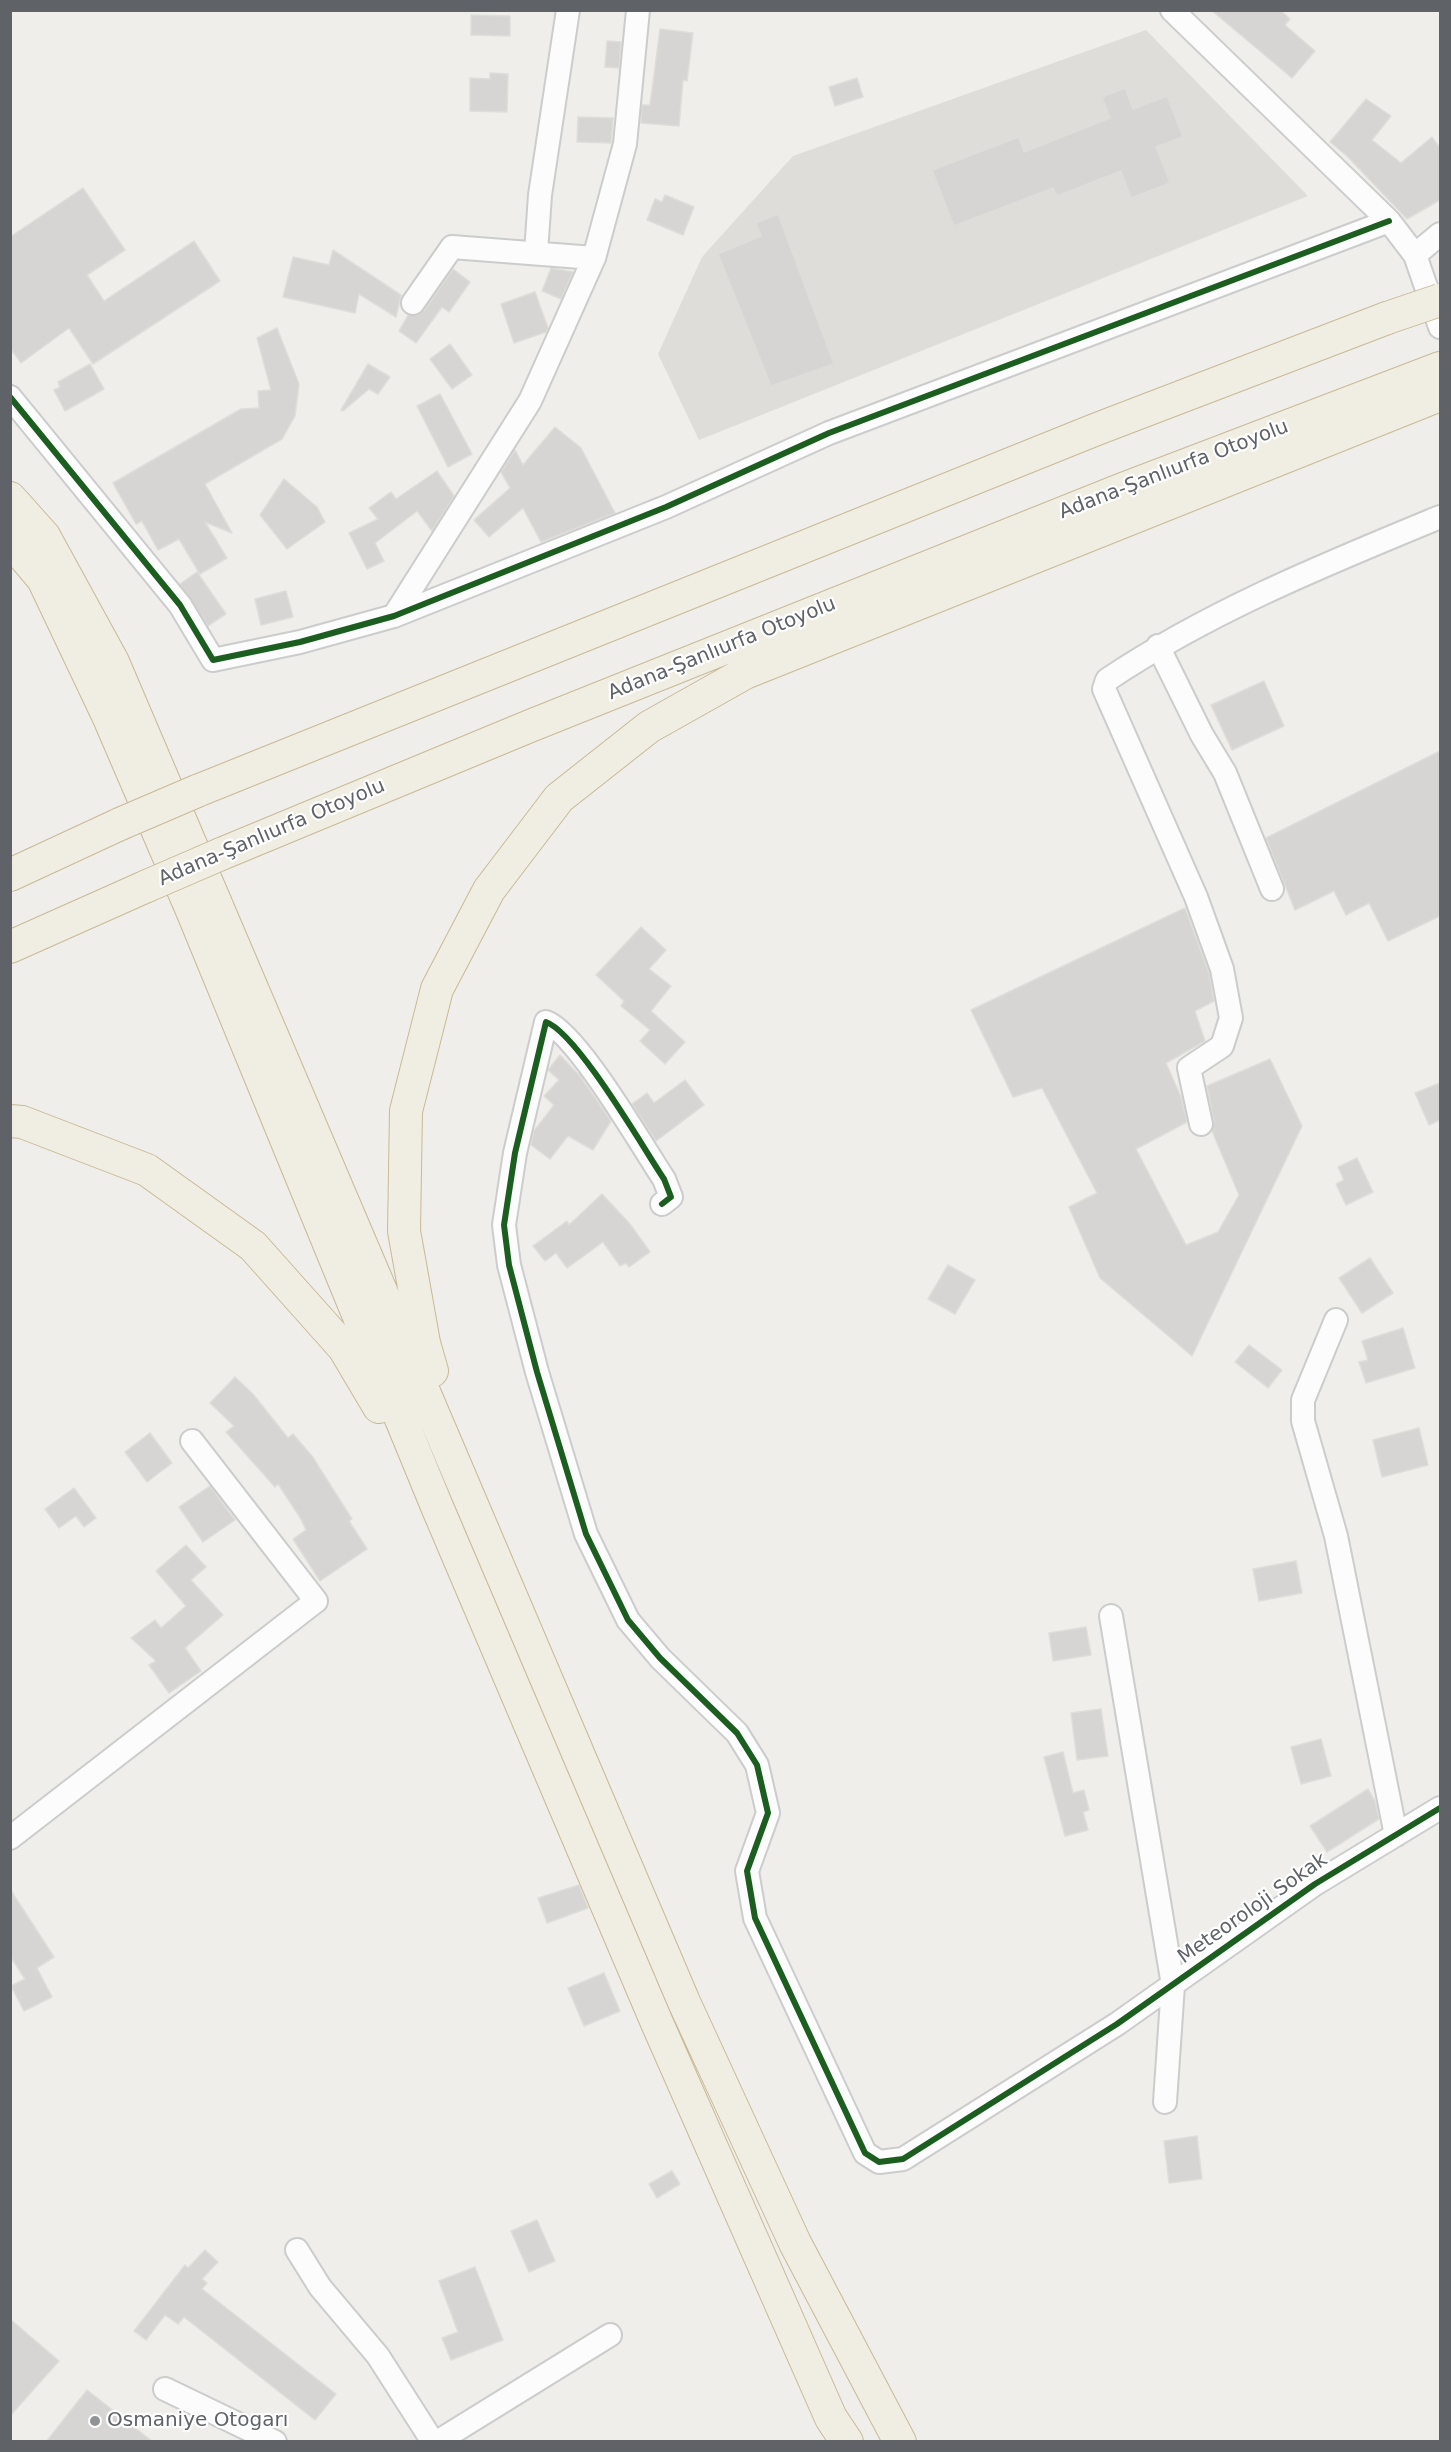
<!DOCTYPE html>
<meta charset="utf-8">
<style>
body{margin:0}
#map{position:relative;width:1451px;height:2452px;overflow:hidden;background:#efeeea;font-family:"DejaVu Sans",sans-serif}
canvas{display:block}
.frame{position:absolute;inset:0;border:12px solid #5f6368;pointer-events:none}
</style>
<div id="map">
<canvas width="1451" height="2452"></canvas>
<div class="frame"></div>
</div>
<script>
const c = document.querySelector('canvas').getContext('2d');
c.lineJoin = 'round';
function fillPath(path, color) { c.fillStyle = color; c.fill(path, 'evenodd'); }
function trace(path, color, width, dash) { c.strokeStyle = color; c.lineWidth = width; c.lineCap = dash ? 'butt' : 'round'; c.setLineDash(dash || []); c.stroke(path); }
function label(font, color, halo, rows, align = 'center') {
  c.font = font + ' "DejaVu Sans",sans-serif'; c.lineWidth = 4.5; c.setLineDash([]); c.textBaseline = 'middle'; c.strokeStyle = halo; c.fillStyle = color; for (const [text, x, y, turn = 0] of rows) {
    c.save(); c.translate(x, y); c.rotate((+turn || 0) * Math.PI / 180); c.textAlign = isNaN(turn) ? turn : align; if (halo) c.strokeText(text, 0, 0); c.fillText(text, 0, 0); c.restore();
  }
}
const industrial = new Path2D(`
 M1146 30 1308 196 699 440 658 354 702 257 793 156Z`);
const building = new Path2D(`
 M1211 10H1280L1290 19 1285 25 1315 51 1292 78Z
 M471 15 510 16V36L471 35Z
 M660 29 693 33 687 81 683 80 679 126 641 123 642 105H650Z
 M607 41 621 42 619 68 605 67Z
 M490 73 508 74 507 112 470 111V78L490 79Z
 M857 78 863 97 835 106 829 87Z
 M1125 88 1133 109 1167 96 1183 137 1156 147 1170 183 1131 198 1121 171 1057 196 1053 188 954 226 932 170 1019 137 1024 152 1110 118 1102 97Z
 M1366 99 1391 116 1372 140 1401 163 1432 137 1440 148V200L1407 219 1347 156 1330 142Z
 M578 117 613 118 611 143 577 142Z
 M83 188 125 250 87 275 104 301 194 241 220 281 93 364 69 328 21 363 10 348V237Z
 M665 195 694 207 683 235 647 220 655 199 662 202Z
 M778 214 834 364 771 386 718 254 761 236 756 223Z
 M333 250 401 295 396 317 359 294 355 313 283 297 293 257 329 265Z
 M551 268 573 272 561 299 542 291Z
 M453 269 470 282 449 312 442 307 416 343 399 331 408 315H418L424 311Z
 M535 292 548 328 546 332 514 343 501 304Z
 M277 328 299 384 295 416 282 439 205 484 232 533 205 522 227 558 200 574 179 539 158 550 142 521 136 524 113 483 241 409 259 408 258 391 271 390 257 338Z
 M450 344 472 375 452 389 430 359Z
 M90 364 104 389 65 411 54 390 60 387 58 382Z
 M368 364 390 377 378 394 369 389 343 411 341 410Z
 M440 394 472 454 448 467 417 406Z
 M555 427 581 448 615 513 541 542 523 508 489 537 474 520 510 488 501 472 515 450 523 465Z
 M437 471 454 496 432 531 417 511 375 543 384 561 367 569 349 533 378 519 369 508 391 492 396 499Z
 M284 479 317 507 325 522 287 549 260 515Z
 M197 572 226 614 208 626 180 584Z
 M286 591 293 617 261 625 255 599Z
 M1264 681 1284 726 1232 750 1211 705Z
 M1440 751V916L1388 941 1369 903 1346 915 1334 891 1295 910 1266 838Z
 M1185 908 1209 973 1214 1001 1195 1011 1205 1041 1166 1063 1181 1097 1187 1122 1136 1149 1186 1245 1218 1232 1239 1195 1212 1131 1214 1121 1207 1086 1270 1059 1302 1126 1192 1356 1100 1278 1069 1207 1097 1193 1042 1088 1013 1097 971 1010Z
 M641 927 666 950 649 969 671 986 651 1011 685 1042 665 1064 640 1041 650 1030 621 1006 624 1001 596 975Z
 M560 1055 580 1076 611 1121 593 1150 568 1136 550 1159 531 1145 534 1131 554 1105 544 1096 559 1080 548 1070Z
 M685 1080 704 1105 656 1141 632 1104 647 1093 654 1103Z
 M1440 1083V1120L1429 1125 1415 1093Z
 M1357 1158 1373 1192 1346 1205 1336 1184 1344 1180 1338 1167Z
 M602 1194 630 1224 650 1252 629 1267 626 1263 620 1266 603 1242 567 1268 556 1253 545 1261 533 1246 567 1221 569 1225Z
 M1370 1258 1393 1293 1362 1313 1339 1278Z
 M948 1265 975 1280 955 1314 928 1299Z
 M1403 1328 1415 1368 1366 1383 1359 1362 1368 1360 1362 1341Z
 M1249 1345 1282 1370 1268 1388 1235 1362Z
 M235 1377 253 1394 288 1438 293 1434 312 1456 352 1519 349 1521 367 1549 320 1581 293 1539 306 1530 301 1519 278 1484 275 1487 226 1432 234 1426 210 1403Z
 M1419 1428 1428 1465 1382 1477 1373 1440Z
 M150 1433 172 1463 147 1482 125 1452Z
 M210 1486 235 1520 203 1542 179 1507Z
 M74 1488 96 1518 84 1527 76 1516 59 1528 45 1509Z
 M186 1545 206 1567 191 1580 223 1615 185 1648 201 1671 169 1693 149 1665 156 1661 131 1638 155 1620 161 1628 186 1606 156 1571Z
 M1296 1561 1302 1593 1259 1601 1253 1569Z
 M1086 1627 1091 1655 1053 1661 1049 1633Z
 M1101 1709 1108 1756 1077 1760 1071 1713Z
 M1321 1739 1331 1776 1301 1784 1291 1747Z
 M1063 1752 1073 1793 1084 1790 1089 1810 1083 1812 1088 1830 1065 1836 1044 1757Z
 M1368 1789 1375 1801 1379 1819 1327 1852 1310 1826Z
 M579 1885 588 1908 547 1923 538 1898Z
 M10 1889 54 1957 37 1968 52 1997 24 2011 11 1986 25 1979 10 1956Z
 M604 1973 620 2011 584 2026 568 1988Z
 M1197 2136 1202 2179 1169 2183 1164 2141Z
 M672 2171 680 2184 657 2198 649 2184Z
 M537 2220 555 2261 529 2272 511 2231Z
 M205 2250 218 2262 202 2279 207 2283 202 2289 336 2394 315 2420 184 2317 178 2324 165 2315 146 2340 134 2331 185 2265 188 2268Z
 M475 2267 503 2340 451 2360 442 2338 458 2332 439 2281Z
 M10 2319 59 2361 10 2416Z
 M87 2390 101 2401 153 2442H46Z`);
const minor = new Path2D(`
 M1172 10 1389 221 1415 255 1440 327
 M536 253 540 195 568 10
 M1415 255 1440 234
 M413 303 452 247 594 258
 M10 397 180 605 213 660 300 642 394 616 666 507 829 433 1389 221
 M394 616 530 401 594 258 625 144 638 10
 M1158 646 1202 735 1225 773 1272 889
 M1201 1124 1189 1068 1222 1046 1231 1018 1222 969 1196 897 1104 689 1107 680C1210 611 1326 564 1440 517
 M662 1204 671 1197 664 1179C642 1146 577 1033 546 1022L515 1153 504 1225 509 1265 537 1372 586 1534 628 1620 660 1658 737 1733 757 1765 768 1813 747 1871 755 1918 865 2153 879 2162 903 2159 1117 2024 1315 1884 1440 1808
 M1336 1320 1303 1400V1421L1336 1536 1396 1835
 M1111 1616 1173 1985 1165 2102
 M10 1838 316 1601 192 1441
 M297 2250 320 2287 378 2356 433 2442
 M165 2389 275 2442
 M437 2442 610 2335`);
const highway = new Path2D(`
 M10 498 44 536 113 662 684 2002 795 2243 900 2442
 M10 540 43 579 109 718 193 913 438 1509 657 2023 831 2418 847 2442
 M197 791 1097 429 1387 318
 M221 854 530 726 1120 490 1440 368
 M10 875 120 824
 M10 947 147 886
 M10 1121 22 1122 147 1170 253 1246 344 1348 379 1407
 M432 1371 424 1343 404 1231 406 1111 437 989 489 890 559 798 649 727 745 673 1440 395`);
const highwayBridge = new Path2D(`
 M1387 318 1440 300
 M120 824 197 791
 M147 886 221 854`);
const cycleway = new Path2D(`
 M10 397 180 605 213 660 300 642 394 616 666 507 829 433 1389 221
 M662 1204 671 1197 664 1179C642 1146 577 1033 546 1022L515 1153 504 1225 509 1265 537 1372 586 1534 628 1620 660 1658 737 1733 757 1765 768 1813 747 1871 755 1918 865 2153 879 2162 903 2159 1117 2024 1315 1884 1440 1808`);
const markers = [
 [95,2421,6,"#919496"]
];
const streetNames = [
 ["Adana-Şanlıurfa Otoyolu",1174,470,-21],
 ["Adana-Şanlıurfa Otoyolu",722,649,-22],
 ["Adana-Şanlıurfa Otoyolu",272,833,-23],
 ["Meteoroloji Sokak",1253,1909,-35]
];
const poiNames = [
 ["Osmaniye Otogarı",107,2421]
];
fillPath(industrial, '#dfddda');
fillPath(building, '#d6d5d3');
trace(building, '#deddd9', 1.5);
trace(minor, '#cbcccc', 26);
trace(highway, '#c8b996', 34);
trace(minor, '#fdfcfc', 22);
trace(highway, '#f0ede3', 32);
trace(highwayBridge, '#c8b996', 34, []);
trace(highwayBridge, '#f0ede3', 32);
trace(cycleway, '#1b5e20', 6);
for (const [x, y, r, color] of markers) { const dot = new Path2D(); dot.arc(x, y, r, 0, 2 * Math.PI); c.fillStyle = color; c.fill(dot); trace(dot, '#fff', 2); }
label('20px', '#5f6368', '#fff', streetNames);
label('20px', '#5f6368', '#fff', poiNames, 'left');
</script>
